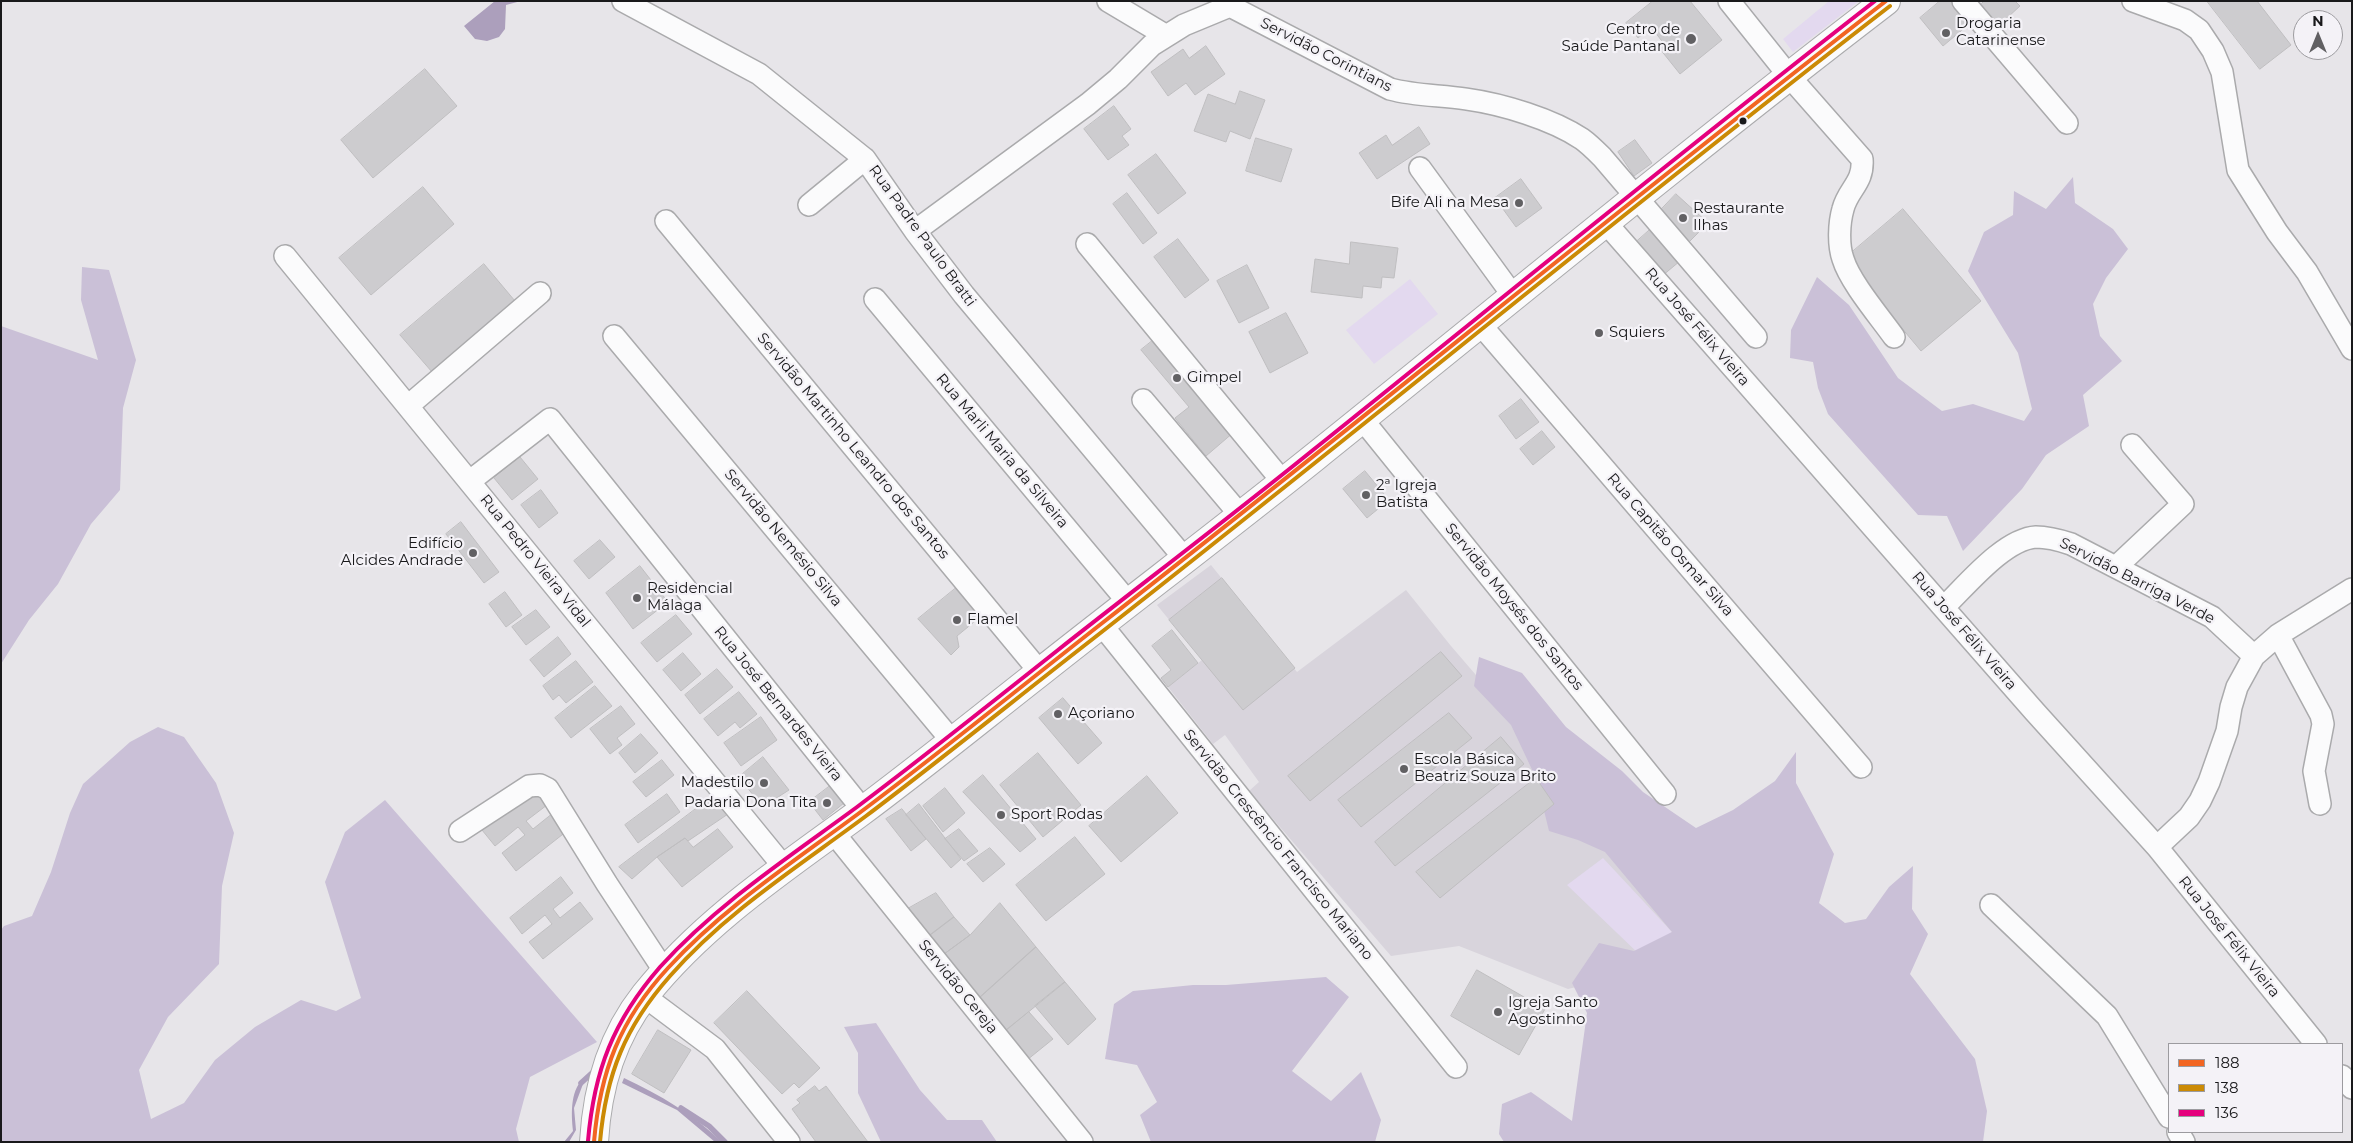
<!DOCTYPE html>
<meta charset="utf-8">
<style>
body{margin:0}
#map{position:relative;width:2353px;height:1143px;overflow:hidden;background:#e7e5e9;font-family:Montserrat,sans-serif}
canvas{display:block}
.frame{position:absolute;inset:0;border:2px solid #19191b;pointer-events:none}
.legend{position:absolute;left:2168px;top:1043px;width:175px;height:90px;box-sizing:border-box;background:#f4f2f7;border:1px solid #9c9b9f;margin:0;padding:6px 9px;list-style:none;font-size:15px;color:#19191b}
.legend li{display:flex;align-items:center;gap:10px;height:25px}
.legend b{width:25px;border:1px solid #9c9b9f}
.north{position:absolute;left:2293px;top:10px;width:50px;height:50px;box-sizing:border-box;background:#f4f2f7;border:1px solid #9c9b9f;border-radius:50%;rotate:0deg;font-size:14px;font-weight:700;line-height:20px;text-align:center;color:#19191b}
.north::after{content:'';display:block;margin:auto;width:18px;height:22px;background:#616063;clip-path:polygon(50% 0,100% 100%,50% 72%,0 100%)}
</style>
<div id="map">
<canvas width="2353" height="1143"></canvas>
<div class="frame"></div>
<ul class="legend">
<li><b style="height:6px;background:#f26522"></b>188</li>
<li><b style="height:6px;background:#cb8a05"></b>138</li>
<li><b style="height:6px;background:#e5007d"></b>136</li>
</ul>
<div class="north">N</div>
</div>
<script>
const c = document.querySelector('canvas').getContext('2d');
c.lineJoin = 'round';
function fillPath(path, color) { c.fillStyle = color; c.fill(path, 'evenodd'); }
function trace(path, color, width, dash) { c.strokeStyle = color; c.lineWidth = width; c.lineCap = dash ? 'butt' : 'round'; c.setLineDash(dash || []); c.stroke(path); }
function label(font, color, halo, rows, align = 'center') {
  c.font = font + ' Montserrat,sans-serif'; c.lineWidth = 4.5; c.setLineDash([]); c.textBaseline = 'middle'; c.strokeStyle = halo; c.fillStyle = color; for (const [text, x, y, turn = 0] of rows) {
    c.save(); c.translate(x, y); c.rotate((+turn || 0) * Math.PI / 180); c.textAlign = isNaN(turn) ? turn : align; if (halo) c.strokeText(text, 0, 0); c.fillText(text, 0, 0); c.restore();
  }
}
const built = new Path2D(`
 M1211 565 1297 672 1406 590 1451 646 1697 932 1649 969 1568 989 1459 946 1391 956 1249 791 1259 782 1225 735 1213 744 1168 687 1202 660 1157 605Z`);
const green = new Path2D(`
 M1829 1H1859L1793 52 1783 39Z
 M1410 279 1438 314 1374 364 1346 330Z
 M1603 858 1672 932 1641 956 1567 885Z`);
const forest = new Path2D(`
 M2073 177 2075 203 2113 229 2128 249 2106 278 2093 304 2100 336 2122 361 2083 395 2089 426 2046 455 2022 489 1963 551 1947 516 1918 515 1828 414 1818 388 1813 362 1790 358 1791 330 1817 277 1849 305 1898 378 1942 411 1973 404 2024 421 2032 409 2018 353 1968 271 1984 232 2013 215 2014 191 2046 209Z
 M82 267 109 270 136 360 123 408 120 490 91 524 58 584 29 620 1 664V326L98 360 81 300Z
 M1479 657 1522 673 1566 727 1622 771 1643 792 1696 828 1733 810 1775 781 1796 752V783L1834 854 1819 903 1845 923 1866 919 1889 887 1913 866 1912 909 1928 934 1910 974 1975 1059 1987 1111 1983 1142H1504L1499 1134 1502 1104 1531 1092 1572 1121 1587 1013 1572 983 1599 943 1634 951 1672 932 1605 852 1578 840 1549 831 1536 778 1511 725 1474 686Z
 M158 727 184 737 216 783 234 833 222 886 219 964 168 1017 139 1070 151 1119 184 1103 215 1060 255 1027 301 1000 336 1011 361 998 325 882 345 832 385 800 597 1042 530 1077 516 1129 519 1142H1V930L4 926 32 916 51 872 70 813 83 784 130 742Z
 M1326 977 1349 997 1292 1071 1331 1101 1361 1072 1381 1120 1375 1142H1151L1140 1115 1157 1102 1137 1065 1105 1059 1114 1004 1133 991 1193 985H1226Z
 M876 1023 920 1090 947 1120H982L997 1142H881L858 1093V1053L844 1027Z`);
const water = new Path2D(`
 M495 1H521L506 5 505 29 499 37 487 41 475 39 464 26Z
 M586 1076 574 1108 576 1130 569 1142H564L573 1131C571 1113 570 1088 586 1076Z
 M624 1078C660 1095 693 1114 722 1142H715L677 1110 622 1083Z`);
const stream = new Path2D(`
 M581 1083 592 1073
 M681 1108 709 1126 725 1142`);
const building = new Path2D(`
 M1653 1H1690L1722 40 1680 74 1660 49 1665 45 1651 27 1638 38 1626 23Z
 M1940 1H1957L1974 20 1943 46 1920 18Z
 M1984 1H2015L2020 6 1995 29 1978 9Z
 M2207 1H2257L2291 45 2260 69Z
 M1206 46 1225 74 1195 95 1186 83 1168 96 1151 72 1183 49 1189 58Z
 M425 69 457 106 373 178 341 140Z
 M1240 91 1265 100 1250 139 1230 131 1226 142 1194 131 1208 94 1235 104Z
 M1114 106 1131 129 1122 136 1129 145 1108 160 1084 129Z
 M1419 127 1430 144 1377 179 1359 153 1386 135 1392 145Z
 M1256 138 1292 149 1281 182 1246 171Z
 M1635 140 1652 163 1634 176 1618 152Z
 M1156 154 1186 193 1158 214 1128 175Z
 M1521 179 1542 208 1516 227 1495 198Z
 M423 187 454 224 371 295 339 258Z
 M1127 193 1157 233 1143 244 1113 204Z
 M1676 194 1708 223 1689 242 1658 213Z
 M1903 209 1981 301 1921 351 1844 259Z
 M1652 228 1680 261 1662 276 1635 243Z
 M1178 239 1209 280 1185 298 1154 257Z
 M1351 242 1398 248 1394 278 1382 277 1381 288 1363 286 1362 298 1311 292 1315 259 1349 264Z
 M484 264 515 301 432 372 400 335Z
 M1247 265 1269 308 1239 323 1217 281Z
 M1286 313 1308 353 1270 373 1249 332Z
 M1156 338 1234 432 1206 456 1175 418 1189 407 1141 350Z
 M1521 399 1539 422 1516 439 1499 416Z
 M1542 431 1555 447 1533 465 1520 449Z
 M520 457 538 479 512 500 494 478Z
 M1365 471 1389 500 1367 518 1343 489Z
 M541 490 558 513 539 528 521 505Z
 M461 522 499 572 484 583 446 534Z
 M600 540 615 557 589 579 574 561Z
 M640 566 668 602 633 629 606 593Z
 M1222 578 1295 668 1243 710 1169 620Z
 M961 584 985 613 957 636 959 647 951 655 918 619Z
 M505 592 522 615 506 627 489 604Z
 M536 610 550 627 526 645 512 627Z
 M676 615 692 634 657 662 641 643Z
 M1172 630 1198 663 1168 687 1161 678 1171 670 1152 646Z
 M558 637 571 654 544 677 530 660Z
 M1441 652 1462 676 1310 801 1288 776Z
 M683 653 701 674 681 691 663 670Z
 M576 661 593 682 566 703 559 695 553 700 543 686Z
 M717 669 733 687 700 714 685 695Z
 M595 686 612 706 571 738 555 718Z
 M739 692 757 714 740 728 735 722 718 736 704 719Z
 M1063 698 1102 743 1078 764 1039 718Z
 M621 706 635 724 617 738 622 745 610 754 590 729Z
 M1449 713 1472 738 1361 827 1338 800Z
 M761 717 777 740 741 766 724 743Z
 M641 734 658 753 635 773 619 753Z
 M1501 737 1524 764 1395 866 1375 842Z
 M1038 753 1081 805 1043 837 1000 785Z
 M763 757 789 790 775 799 757 800 739 777Z
 M662 760 674 775 646 797 633 782Z
 M983 775 1036 839 1020 852 963 792Z
 M1147 776 1178 813 1121 862 1089 826Z
 M1536 778 1554 804 1440 898 1416 872Z
 M830 786 844 803 823 820 809 802Z
 M945 788 965 813 943 832 923 806Z
 M534 789 547 805 526 821 533 829 553 813 567 831 516 871 502 853 525 835 518 827 495 846 482 830Z
 M667 794 680 812 638 843 625 825Z
 M713 796 728 814 688 841 685 838 657 857 632 879 619 867Z
 M919 804 961 859 951 868 906 815Z
 M902 809 926 839 911 851 886 819Z
 M718 829 733 847 682 887 657 857 685 838 693 847Z
 M959 829 978 851 964 861 945 839Z
 M1075 837 1105 874 1046 921 1016 885Z
 M990 848 1005 864 983 882 967 864Z
 M561 877 573 893 553 909 560 918 580 902 593 919 543 959 529 942 552 924 545 915 522 934 510 918Z
 M936 893 954 917 925 939 904 911Z
 M1000 903 1036 947 977 1000 940 957 970 935Z
 M954 917 970 935 940 957 925 939Z
 M1036 947 1065 982 1004 1032 977 1000Z
 M1477 970 1545 1009 1519 1055 1451 1016Z
 M1065 982 1096 1019 1068 1045 1035 1006Z
 M747 991 820 1068 799 1088 794 1083 782 1094 714 1023Z
 M1029 1012 1053 1039 1027 1060 1004 1032Z
 M658 1030 691 1050 664 1093 632 1074Z
 M815 1086 819 1091 826 1086 868 1142H816L792 1109 800 1103 797 1100Z`);
const minor = new Path2D(`
 M623 1 759 74 865 159 915 231 964 295 1185 559
 M1108 1 1165 35
 M1233 1 1230 6 1390 89C1416 96 1441 95 1466 99 1502 104 1552 119 1582 139 1589 144 1596 151 1602 157L1756 337
 M1729 1 1789 76 1862 159C1864 183 1848 189 1843 209 1839 223 1838 245 1843 259 1850 282 1879 316 1894 337
 M1963 1 2067 123
 M2133 1 2185 20 2199 30 2213 51 2222 72 2238 170 2277 232 2307 272 2352 349
 M1420 168 1514 297
 M809 205 865 159
 M666 221 1040 672
 M1606 223 2035 712 2157 847 2316 1044
 M915 231 1088 104 1118 79 1152 45 1184 25 1230 6
 M1087 244 1283 482
 M285 256 784 867
 M875 299 1128 602
 M1480 324 1861 767
 M614 336 952 741
 M1143 400 1241 516
 M408 406 540 293
 M1362 419 1665 794
 M470 481 550 419 863 810
 M2116 567 2183 504 2132 445
 M1944 607C1967 585 2004 539 2036 537 2048 537 2059 540 2071 544L2212 617 2254 656
 M1101 624 1456 1067
 M2278 635 2321 715 2323 724 2314 771 2320 804
 M460 831 529 786 540 785 548 789 607 884 665 972
 M833 832 1082 1142
 M2157 847 2189 817 2200 801 2209 782 2227 731 2231 707 2237 687 2254 656 2278 635 2352 589
 M1991 905 2107 1016 2169 1117
 M644 996 715 1049 789 1142
 M2342 1076 2352 1088
 M2178 1132 2184 1142`);
const major = new Path2D(`
 M594 1142C597 1088 611 1038 645 995 704 921 783 869 858 814 920 768 979 720 1039 673 1131 600 1224 530 1316 456 1505 304 1693 149 1886 1`);
const bus1 = new Path2D(`
 M594 1142C600 1071 620 1020 668 968 726 905 798 859 866 808 946 748 1023 685 1101 624 1364 419 1622 206 1886 1`);
const bus2 = new Path2D(`
 M600 1142C606 1074 625 1027 670 976 726 912 799 866 866 816 943 758 1018 697 1094 638 1361 429 1622 213 1890 6`);
const bus3 = new Path2D(`
 M588 1141C594 1071 613 1021 660 967 717 904 789 857 857 807 925 756 991 703 1058 650 1143 583 1229 518 1313 450 1500 300 1686 148 1875 1`);
const markers = [
 [1946,33,5,"#616063"],
 [1691,39,6,"#616063"],
 [1743,121,4.5,"#19191b"],
 [1519,203,5,"#616063"],
 [1683,218,5,"#616063"],
 [1599,333,5,"#616063"],
 [1177,378,5,"#616063"],
 [1366,495,5,"#616063"],
 [473,553,5,"#616063"],
 [637,598,5,"#616063"],
 [957,620,5,"#616063"],
 [1058,714,5,"#616063"],
 [1404,769,5,"#616063"],
 [764,783,5,"#616063"],
 [827,803,5,"#616063"],
 [1001,815,5,"#616063"],
 [1498,1012,5,"#616063"]
];
const poiNames = [
 ["Drogaria",1956,24],
 ["Catarinense",1956,41],
 ["Centro de",1680,30,"right"],
 ["Saúde Pantanal",1680,47,"right"],
 ["Bife Ali na Mesa",1509,203,"right"],
 ["Restaurante",1693,209],
 ["Ilhas",1693,226],
 ["Squiers",1609,333],
 ["Gimpel",1187,378],
 ["2ª Igreja",1376,486],
 ["Batista",1376,503],
 ["Edifício",463,544,"right"],
 ["Alcides Andrade",463,561,"right"],
 ["Residencial",647,589],
 ["Málaga",647,606],
 ["Flamel",967,620],
 ["Açoriano",1068,714],
 ["Escola Básica",1414,760],
 ["Beatriz Souza Brito",1414,777],
 ["Madestilo",754,783,"right"],
 ["Padaria Dona Tita",817,803,"right"],
 ["Sport Rodas",1011,815],
 ["Igreja Santo",1508,1003],
 ["Agostinho",1508,1020]
];
const streetNames = [
 ["Servidão Corintians",1326,55,27],
 ["Rua Padre Paulo Bratti",922,236,54],
 ["Rua José Félix Vieira",1697,327,49],
 ["Servidão Martinho Leandro dos Santos",853,446,50],
 ["Rua Marli Maria da Silveira",1002,451,50],
 ["Servidão Nemésio Silva",783,538,50],
 ["Rua Capitão Osmar Silva",1670,545,49],
 ["Rua Pedro Vieira Vidal",535,561,51],
 ["Servidão Barriga Verde",2137,581,27],
 ["Servidão Moysés dos Santos",1514,607,51],
 ["Rua José Félix Vieira",1964,631,49],
 ["Rua José Bernardes Vieira",778,704,51],
 ["Servidão Crescêncio Francisco Mariano",1278,845,51],
 ["Rua José Félix Vieira",2229,937,51],
 ["Servidão Cereja",958,987,51]
];
fillPath(built, '#d8d4dc');
fillPath(green, '#e3d9ef');
fillPath(forest, '#cac0d7');
fillPath(water, '#ac9fbc');
trace(stream, '#ac9fbc', 5.5);
fillPath(building, '#cdcccf');
trace(building, '#bfbec0', 1);
trace(minor, '#aaaaac', 24);
trace(major, '#aaaaac', 30);
trace(minor, '#fbfbfc', 21);
trace(major, '#fbfbfc', 28);
trace(bus1, '#f26522', 4);
trace(bus2, '#cb8a05', 4);
trace(bus3, '#e5007d', 4);
for (const [x, y, r, color] of markers) { const dot = new Path2D(); dot.arc(x, y, r, 0, 2 * Math.PI); c.fillStyle = color; c.fill(dot); trace(dot, '#f4f2f7', 2); }
label('15px', '#19191b', '#f4f2f7', poiNames, 'left');
label('15px', '#19191b', '#f4f2f7', streetNames);
</script>
